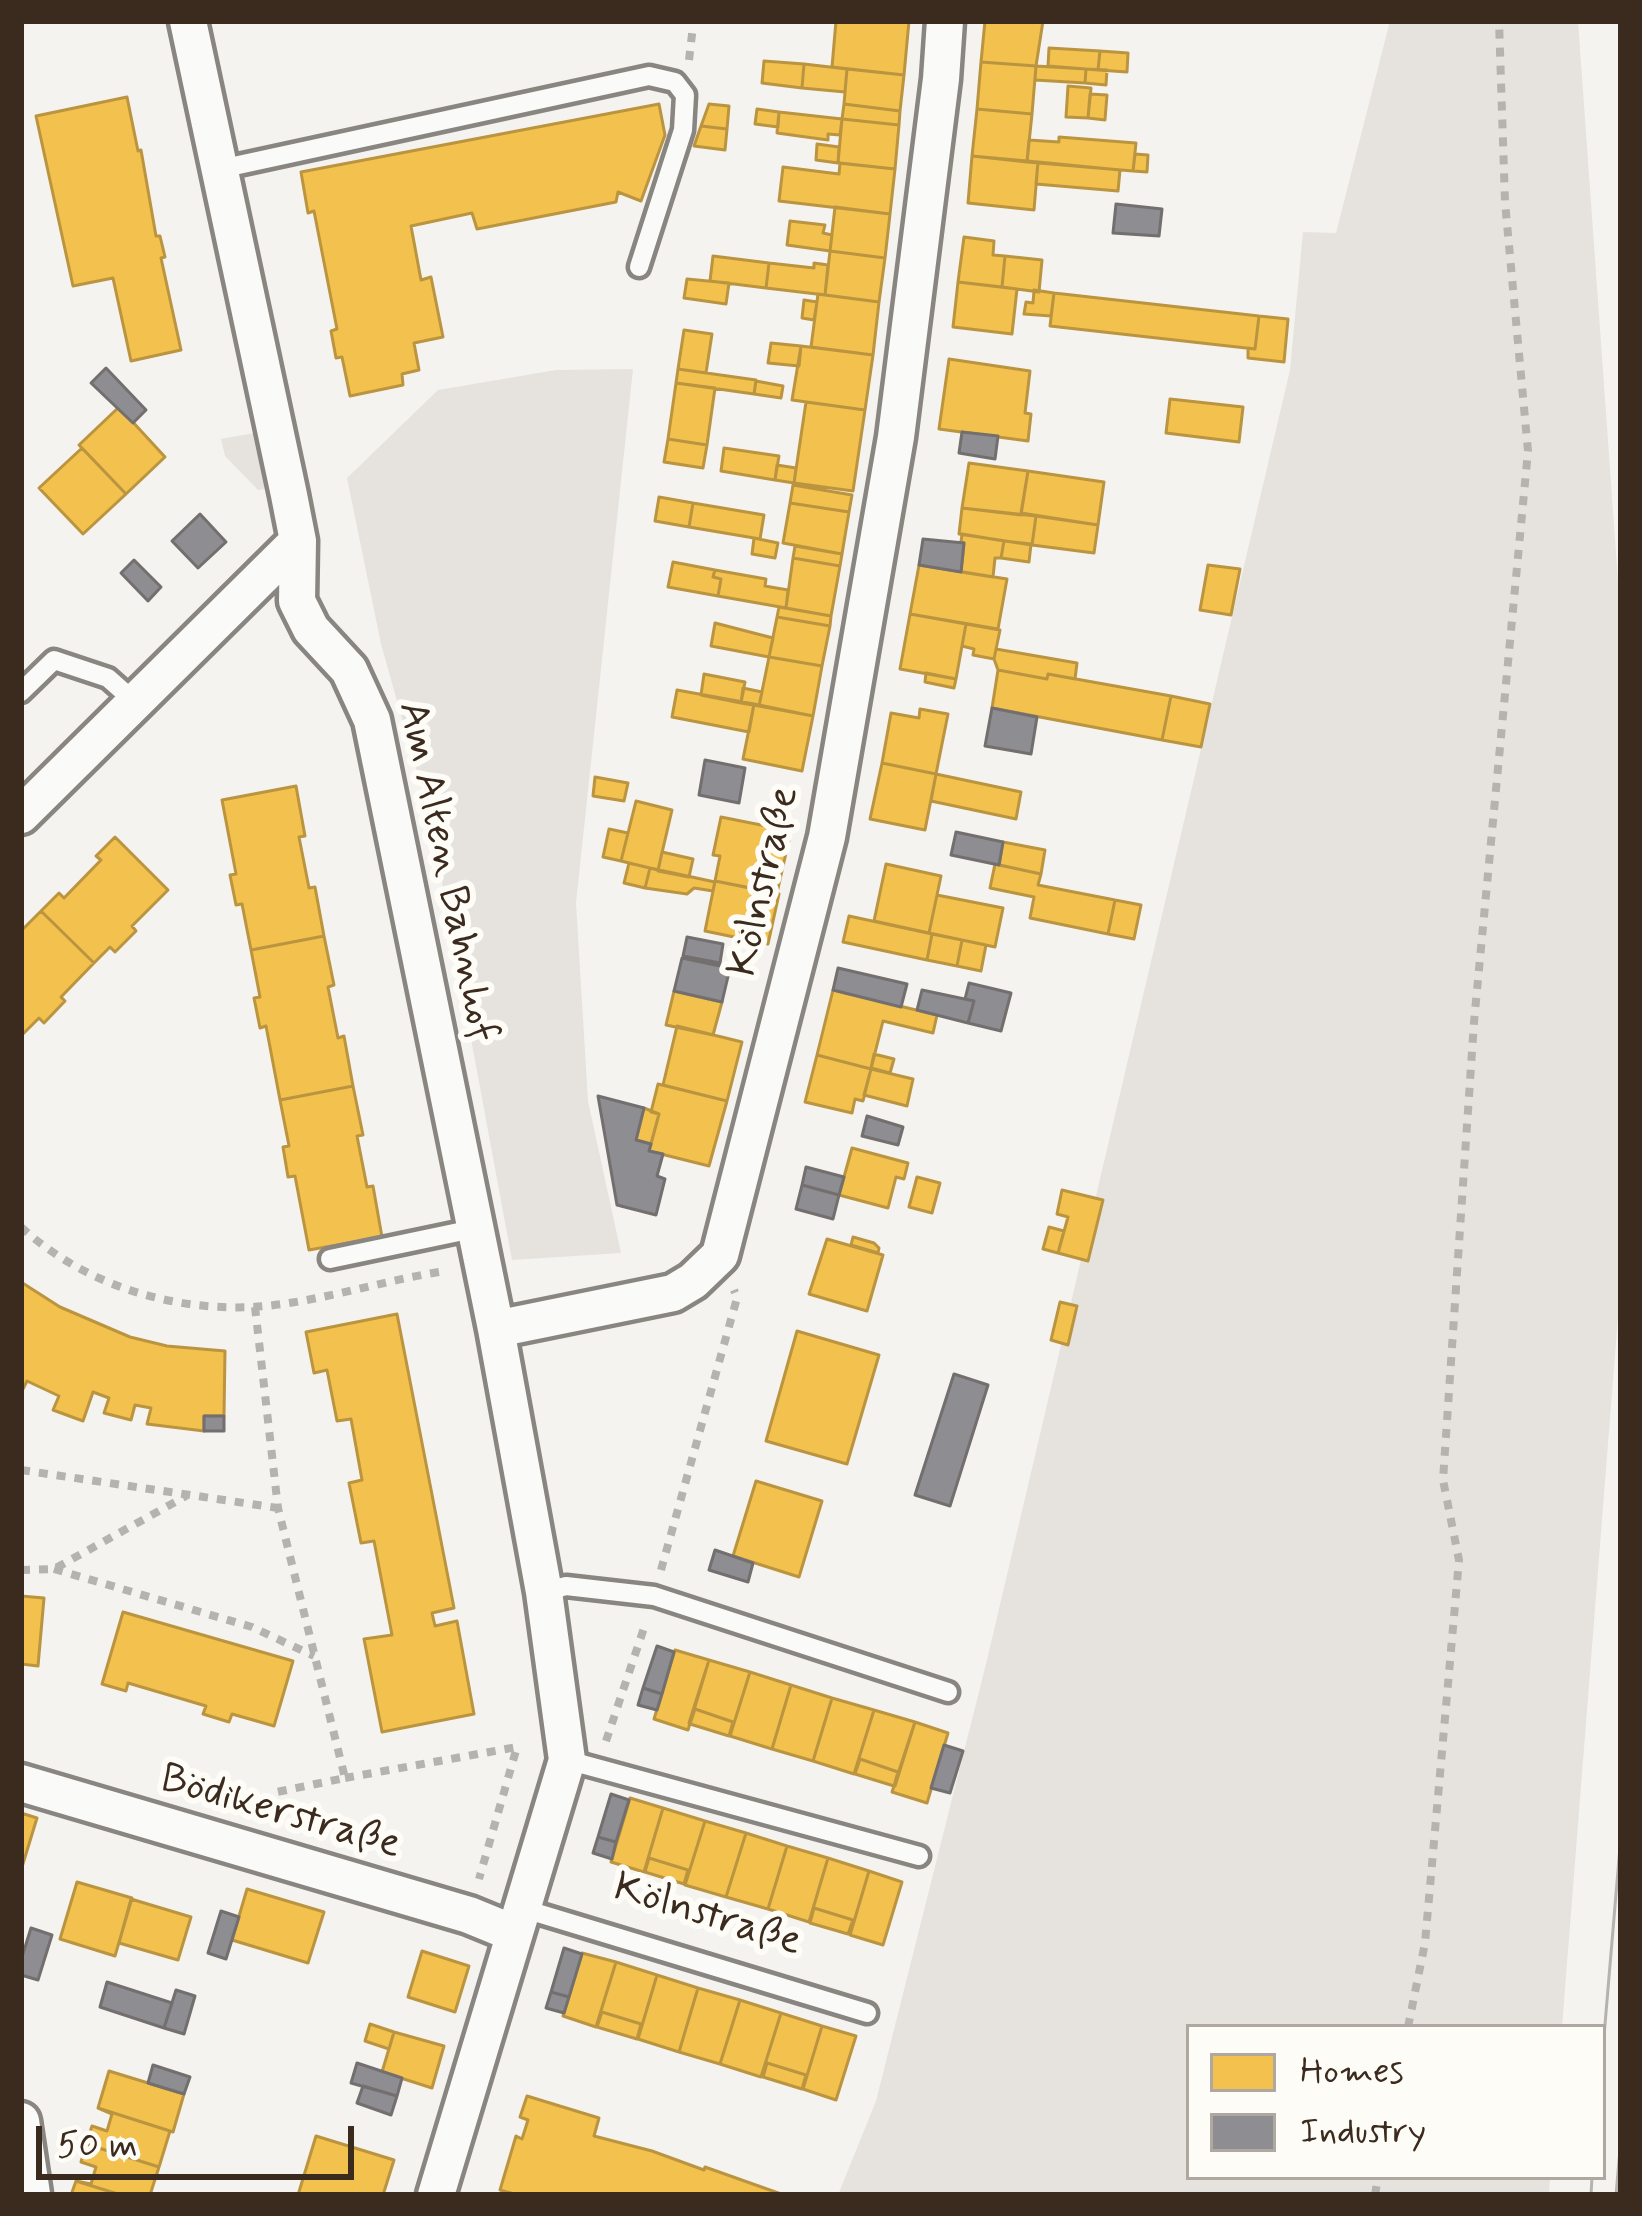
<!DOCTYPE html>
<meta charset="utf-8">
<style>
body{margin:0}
#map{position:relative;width:1642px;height:2216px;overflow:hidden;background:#f4f3ef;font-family:Mynerve,sans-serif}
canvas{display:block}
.frame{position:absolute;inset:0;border:24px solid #3b2a1e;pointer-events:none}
.legend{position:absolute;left:1186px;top:2024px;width:420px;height:156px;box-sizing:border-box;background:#fdfcf7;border:3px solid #afa8a0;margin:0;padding:15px 21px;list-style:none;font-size:36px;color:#3b2a1e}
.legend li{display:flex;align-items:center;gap:24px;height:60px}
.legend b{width:60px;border:3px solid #afa8a0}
.scale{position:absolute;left:36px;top:2126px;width:318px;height:54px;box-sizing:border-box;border:6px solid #3b2a1e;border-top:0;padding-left:15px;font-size:36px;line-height:42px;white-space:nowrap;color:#3b2a1e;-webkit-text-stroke:9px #fdfcf7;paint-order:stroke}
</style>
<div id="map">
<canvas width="1642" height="2216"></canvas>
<div class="frame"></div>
<ul class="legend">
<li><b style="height:33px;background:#f2c14e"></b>Homes</li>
<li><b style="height:33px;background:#8d8d92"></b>Industry</li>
</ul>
<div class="scale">50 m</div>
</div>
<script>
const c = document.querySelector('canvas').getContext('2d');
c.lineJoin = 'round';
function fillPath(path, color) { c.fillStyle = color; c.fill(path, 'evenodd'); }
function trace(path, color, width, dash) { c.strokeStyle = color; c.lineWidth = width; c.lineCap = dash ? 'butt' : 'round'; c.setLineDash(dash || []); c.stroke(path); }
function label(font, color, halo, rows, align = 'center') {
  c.font = font + ' Mynerve,sans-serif'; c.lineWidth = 12; c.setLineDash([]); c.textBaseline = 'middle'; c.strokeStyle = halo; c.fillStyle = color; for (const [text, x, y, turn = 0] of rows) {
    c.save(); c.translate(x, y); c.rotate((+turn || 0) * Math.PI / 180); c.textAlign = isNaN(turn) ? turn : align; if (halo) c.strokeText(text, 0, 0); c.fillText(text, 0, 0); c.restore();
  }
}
const built = new Path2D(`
 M1390 21H1578L1621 623V1279L1562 2027H1189V2177H1550L1549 2195H838L876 2101 987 1660 1290 370 1303 232 1336 233Z
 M633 369 576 903 588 1101 621 1253 512 1260 430 818 381 644 347 478 438 390 556 370Z
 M254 433 265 489 258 490 225 456 221 439Z`);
const homes = new Path2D(`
 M836 21H909L904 75 832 67Z
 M985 21H1043L1036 66 981 62Z
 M1049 48 1100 51 1098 70 1048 66Z
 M1100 51 1128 53 1127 72 1098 70Z
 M764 61 804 64 802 88 762 83Z
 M981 62 1036 66 1032 114 977 109Z
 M804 64 847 69 845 92 802 88Z
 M1036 66 1086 69 1085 83 1035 80Z
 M847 69 904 75 900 111 844 104Z
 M1086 69 1107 70 1106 85 1085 83Z
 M1068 86 1091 88 1088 118 1066 117Z
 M1090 94 1107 95 1105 120 1088 118Z
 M127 97 138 151 141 150 156 236H160L165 257 161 258 181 350 131 361 113 278 73 286 36 116Z
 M659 104 665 135 641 201 618 192 616 202 477 229 472 213 411 226 421 280 431 277 443 337 414 343 419 370 402 374 403 385 350 396 342 357 336 358 331 331 337 329 314 211 308 213 301 172Z
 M709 104 729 106 727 129 701 126Z
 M844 104 900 111 899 125 842 119Z
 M757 109 779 112 778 127 755 124Z
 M977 109 1032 114 1027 162 972 156Z
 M779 112 842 119 840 135 828 134V140L777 133Z
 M842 119 899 125 895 169 838 163Z
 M701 126 727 129 725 150 694 146Z
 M1059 137 1136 143 1133 171 1027 162 1029 140 1059 142Z
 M817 144 839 147 838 163 816 160Z
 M1135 154 1148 155 1147 172 1133 171Z
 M972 156 1038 162 1034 210 968 203Z
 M1038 162 1120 170 1118 191 1036 184Z
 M840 163 895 169 890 214 779 201 783 167 839 174Z
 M835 207 890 214 885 258 830 251Z
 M790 221 825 225 823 233 832 235 830 251 787 245Z
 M964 237 994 241 993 255 1005 256 1002 287 958 282Z
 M830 251 885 258 879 302 825 295Z
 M713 256 769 263 766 288 710 281Z
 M1005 256 1042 260 1039 292 1002 287Z
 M769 263 814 268V263L828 265 825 295 766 288Z
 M687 279 729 283 726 304 684 298Z
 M958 282 1017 289 1012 334 953 327Z
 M1034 290 1054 293 1051 316 1024 314 1026 302 1033 303Z
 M1054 293 1259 316 1255 349 1050 326Z
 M818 294 879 302 873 355 811 347Z
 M804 300 817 302 814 320 802 318Z
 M1259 316 1288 319 1284 362 1248 358V348L1255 349Z
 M684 330 712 334 706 373 678 369Z
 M771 343 801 346 799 366 768 363Z
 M801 346 873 355 865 410 792 400Z
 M949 359 1030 371 1025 413 1031 414 1028 441 939 429Z
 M678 369 756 380 754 394 676 383Z
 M756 381 783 386 781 398 754 394Z
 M676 383 715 388 707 445 668 439Z
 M1170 399 1243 407 1239 442 1166 433Z
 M806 402 865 410 853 491 794 483Z
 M119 407 165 457 126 494 79 445Z
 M668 439 707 445 703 468 664 462Z
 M82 448 126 494 83 534 39 488Z
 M724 448 779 456 775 480 721 471Z
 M969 463 1028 471 1021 515 962 508Z
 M777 465 796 468 794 483 775 480Z
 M1028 471 1104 482 1098 525 1021 513Z
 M793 485 852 495 849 512 790 503Z
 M659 497 693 503 689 527 655 521Z
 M693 503 764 515 760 539 689 527Z
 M790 503 849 512 842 554 783 543Z
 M962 508 1036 516 1032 545 959 534Z
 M1036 516 1098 525 1094 553 1032 545Z
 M962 534 1004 541 1001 558H995L993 577 961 572 964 543 961 542Z
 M754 538 778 543 775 558 752 554Z
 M1004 541 1031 544 1029 562 1001 558Z
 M795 546 842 554 840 566 793 558Z
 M793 558 840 566 831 616 786 608Z
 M673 562 715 570 713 577 721 579 718 596 668 587Z
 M919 565 1007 579 998 629 910 614Z
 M1208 565 1240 569 1231 615 1200 610Z
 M715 570 766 579 765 586 788 590 786 608 718 596 721 579 713 577Z
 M779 607 831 616 830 626 777 617Z
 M910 614 966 624 956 679 900 669Z
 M777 617 830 626 822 666 769 657Z
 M715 623 773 638 769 657 711 646Z
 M966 624 1000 630 994 659 973 655 974 649 962 646Z
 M996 649 1077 663 1075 679 1048 674 1047 679 998 670 994 659Z
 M769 657 822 666 813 716 759 706Z
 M998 670 1047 679 1048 674 1171 696 1162 740 992 708Z
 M926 673 956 679 954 688 925 682Z
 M704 674 745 682 741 703 701 695Z
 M743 688 762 692 759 706 741 703Z
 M677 690 754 704 749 732 672 717Z
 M1171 696 1210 704 1201 747 1162 740Z
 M754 704 813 716 802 771 743 759Z
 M920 709 948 714 936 774 882 763 891 713 919 718Z
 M882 763 936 774 925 830 870 819Z
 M936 774 1021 792 1016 819 931 801Z
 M595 777 628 783 624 801 593 796Z
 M296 786 305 836 299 837 309 888 315 887 324 936 251 950 242 904 236 905 230 875 236 874 222 800Z
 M636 801 672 810 658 870 621 861Z
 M721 817 791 831 777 893 715 881 720 856 713 855Z
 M609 829 628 833 621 861 603 857Z
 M115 837 168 890 132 926 136 931 115 952 110 947 94 963 41 911 59 893 64 898 101 860 96 856Z
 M1003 842 1045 850 1041 874 999 865Z
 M662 852 693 859 689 877 658 871Z
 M629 863 650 868 645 888 624 883Z
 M886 864 941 876 929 933 874 921Z
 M995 864 1041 874 1038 885 1115 900 1108 934 1030 918 1034 897 990 888Z
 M650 868 715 882 713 891 694 888 687 894 645 888Z
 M715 881 779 894 768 944 705 931Z
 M937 895 1003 908 995 947 929 933Z
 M1115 900 1141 905 1134 939 1108 934Z
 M41 911 94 963 61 997 65 1001 44 1023 39 1018 21 1036V931Z
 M849 916 932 934 927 960 843 942Z
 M932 934 962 940 957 966 927 960Z
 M324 936 334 985 328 987 338 1038 344 1036 353 1086 280 1100 266 1026 260 1028 254 998 260 997 251 950Z
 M962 940 986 945 981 971 957 966Z
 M833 990 937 1015 933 1033 883 1021 871 1069 817 1055Z
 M674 991 722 1002 713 1035 666 1025Z
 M677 1026 742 1042 727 1101 663 1085Z
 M874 1054 894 1059 890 1073 871 1068Z
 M817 1055 871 1069 863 1101 855 1099 852 1113 805 1102Z
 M871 1069 913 1079 907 1106 864 1095Z
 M658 1084 727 1101 709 1166 649 1151 659 1114 651 1112Z
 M353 1086 363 1135 357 1136 367 1187 373 1186 382 1237 309 1250 295 1176 288 1177 283 1147 289 1146 280 1100Z
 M644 1108 659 1114 651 1144 636 1140Z
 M852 1148 908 1163 904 1179 896 1177 888 1208 839 1195Z
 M917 1177 940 1183 932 1213 909 1207Z
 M1062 1190 1103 1200 1088 1261 1058 1253 1068 1217 1057 1214Z
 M1049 1227 1064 1231 1058 1253 1043 1249Z
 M853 1237 874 1243 879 1248 878 1253 851 1245Z
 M827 1239 883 1255 867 1311 809 1294Z
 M21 1282 60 1307 130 1337 167 1346 225 1351 224 1416H204V1431L147 1424 151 1408 135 1405 131 1420 104 1413 109 1398 93 1392 83 1421 53 1410 59 1396 27 1381 21 1393Z
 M1060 1302 1077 1306 1068 1345 1051 1340Z
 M397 1314 454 1608 432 1613 435 1626 457 1621 474 1714 382 1732 364 1639 392 1635 374 1541 361 1543 349 1483 362 1480 351 1419 337 1421 327 1370 314 1373 306 1332Z
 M797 1331 879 1355 847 1464 766 1441Z
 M756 1481 822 1501 799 1577 733 1556Z
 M21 1596 44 1598 38 1666 21 1664Z
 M123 1612 293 1661 274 1726 232 1714 229 1722 203 1714 206 1706 128 1683 126 1691 102 1684Z
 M675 1650 709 1660 688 1730 654 1719Z
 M709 1660 750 1672 730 1736 733 1722 695 1709 689 1723Z
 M750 1672 791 1685 772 1749 730 1736Z
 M791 1685 832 1698 813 1761 772 1749Z
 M832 1698 874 1710 854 1774 813 1761Z
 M695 1709 733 1722 729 1736 690 1724Z
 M874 1710 915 1722 895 1786 898 1772 860 1759 854 1774Z
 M915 1722 948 1733 927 1803 892 1792Z
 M860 1759 898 1772 894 1786 855 1774Z
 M630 1798 663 1808 644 1872 611 1862Z
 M663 1808 705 1821 685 1885 688 1870 649 1858 644 1872Z
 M21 1813 37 1818 22 1867H21Z
 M705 1821 746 1833 726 1897 685 1885Z
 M746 1833 787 1846 768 1909 726 1897Z
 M787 1846 828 1858 809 1922 768 1909Z
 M649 1858 688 1870 684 1884 645 1872Z
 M828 1858 869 1871 850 1935 853 1920 814 1908 809 1922Z
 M869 1871 902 1882 883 1945 850 1935Z
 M77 1882 132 1898 115 1956 60 1939Z
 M247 1889 324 1912 308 1963 232 1940Z
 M131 1899 191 1917 178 1960 119 1943Z
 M814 1908 853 1920 848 1934 810 1923Z
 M422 1951 469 1966 455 2012 408 1997Z
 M582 1953 616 1962 596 2027 563 2016Z
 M616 1962 657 1975 638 2039 641 2024 602 2012 596 2027Z
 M657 1975 698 1988 679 2052 638 2039Z
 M698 1988 740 2000 720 2064 679 2052Z
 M740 2000 781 2013 761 2077 720 2064Z
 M602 2012 641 2024 637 2039 597 2027Z
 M781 2013 822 2026 803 2089 806 2075 767 2063 761 2077Z
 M370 2024 394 2032 389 2049 365 2041Z
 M822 2026 856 2036 836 2100 803 2089Z
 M394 2032 444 2046 432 2088 382 2072Z
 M767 2063 806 2075 802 2089 763 2077Z
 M109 2071 184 2094 173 2132 98 2108Z
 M527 2096 599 2118 594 2136 652 2151 704 2170 705 2167 784 2195H518L500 2190 516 2136 522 2139 528 2120 520 2117Z
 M98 2108 170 2131 159 2167 86 2144 92 2126 107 2131 112 2114Z
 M316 2136 394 2160 383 2195H298Z
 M86 2144 159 2167 150 2195H121L76 2181 91 2184 96 2167 81 2162Z
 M76 2181 121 2195H71Z`);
const industry = new Path2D(`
 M1116 204 1162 209 1159 236 1113 233Z
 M106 368 146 410 133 423 91 383Z
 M962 432 998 436 995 459 959 453Z
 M200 514 226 542 198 568 172 541Z
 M923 539 964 543 961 572 919 565Z
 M134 560 161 587 148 601 121 573Z
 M992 708 1037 717 1031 754 985 746Z
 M705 760 745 768 739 803 699 795Z
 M956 832 1003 842 999 865 951 855Z
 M687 937 723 944 720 963 683 956Z
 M682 958 730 968 722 1002 674 991Z
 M838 968 907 984 901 1007 833 990Z
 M969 983 1011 993 1001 1031 968 1023 974 1001 965 999Z
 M922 990 974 1001 968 1023 917 1010Z
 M598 1096 644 1108 636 1140 651 1144 649 1151 663 1154 657 1176 665 1179 656 1215 617 1205Z
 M867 1116 903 1127 898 1145 862 1136Z
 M806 1167 844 1177 839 1195 802 1185Z
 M802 1185 839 1195 833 1219 796 1209Z
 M954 1374 988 1385 950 1506 915 1495Z
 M204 1416H224V1431H204Z
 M715 1550 753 1563 748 1582 709 1570Z
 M657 1646 674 1652 662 1694 643 1688Z
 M643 1688 662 1694 657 1710 638 1705Z
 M944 1745 963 1751 950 1793 931 1788Z
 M611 1794 629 1800 616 1842 598 1837Z
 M598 1837 616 1842 612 1859 593 1853Z
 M221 1911 239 1917 226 1959 208 1953Z
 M31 1928 52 1935 38 1980 21 1975V1960Z
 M564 1948 582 1954 569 1997 551 1992Z
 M107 1982 172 2003 164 2028 100 2007Z
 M176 1990 195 1996 184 2034 164 2028Z
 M551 1992 569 1997 564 2013 546 2008Z
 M357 2063 402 2078 397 2096 351 2083Z
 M153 2065 190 2077 184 2094 148 2083Z
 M363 2086 397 2096 391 2115 357 2103Z`);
const path = new Path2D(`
 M689 60 693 26
 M21 1227C83 1284 170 1311 253 1307 318 1303 382 1280 446 1271
 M255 1307 278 1508 345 1778 272 1793 265 1818
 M21 1470 278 1508
 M54 1569 252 1627 314 1656
 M21 1570 54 1569 186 1496
 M661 1570 737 1298 734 1290
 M606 1741 645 1625
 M345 1778 517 1747 479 1879
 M1408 2027 1425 1943 1459 1560 1443 1480 1474 1022 1528 451 1505 202 1499 21
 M1375 2195 1378 2177`);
const service = new Path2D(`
 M220 169 649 76 675 82 685 95 683 130 639 267
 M21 692 54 660 108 678 135 702
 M330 1259 473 1229
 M544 1592 566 1586 654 1596 948 1692
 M567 1760 919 1856
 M521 1908 867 2013`);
const minor = new Path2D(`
 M188 21 289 495 298 541 297 601 311 629 349 670 372 720 496 1329 544 1592 567 1760 436 2195
 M21 815 298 541
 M496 1329 673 1293 693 1281 720 1255 827 837 896 437 941 79 945 21
 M21 1783 469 1915 513 1933
 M21 2121 32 2194`);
const tram = new Path2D(`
 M1603 2048 1621 1835
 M1591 2195 1592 2177
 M1616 2195 1621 2138`);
const streetNames = [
 ["Am Alten Bahnhof",445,872,78],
 ["Kölnstraße",766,882,-77],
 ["Bödikerstraße",280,1814,16],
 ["Kölnstraße",707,1917,17]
];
fillPath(built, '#e6e3de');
fillPath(homes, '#f2c14e');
trace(homes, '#bb9440', 3);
fillPath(industry, '#8d8d92');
trace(industry, '#746f6f', 3);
trace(service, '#898681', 27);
trace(minor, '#898681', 45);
trace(path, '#b5b3b0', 8, [9, 9]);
trace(service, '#fafaf8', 18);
trace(minor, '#fafaf8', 36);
trace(tram, '#b5b3b0', 3);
label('42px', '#3b2a1e', '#fdfcf7', streetNames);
</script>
